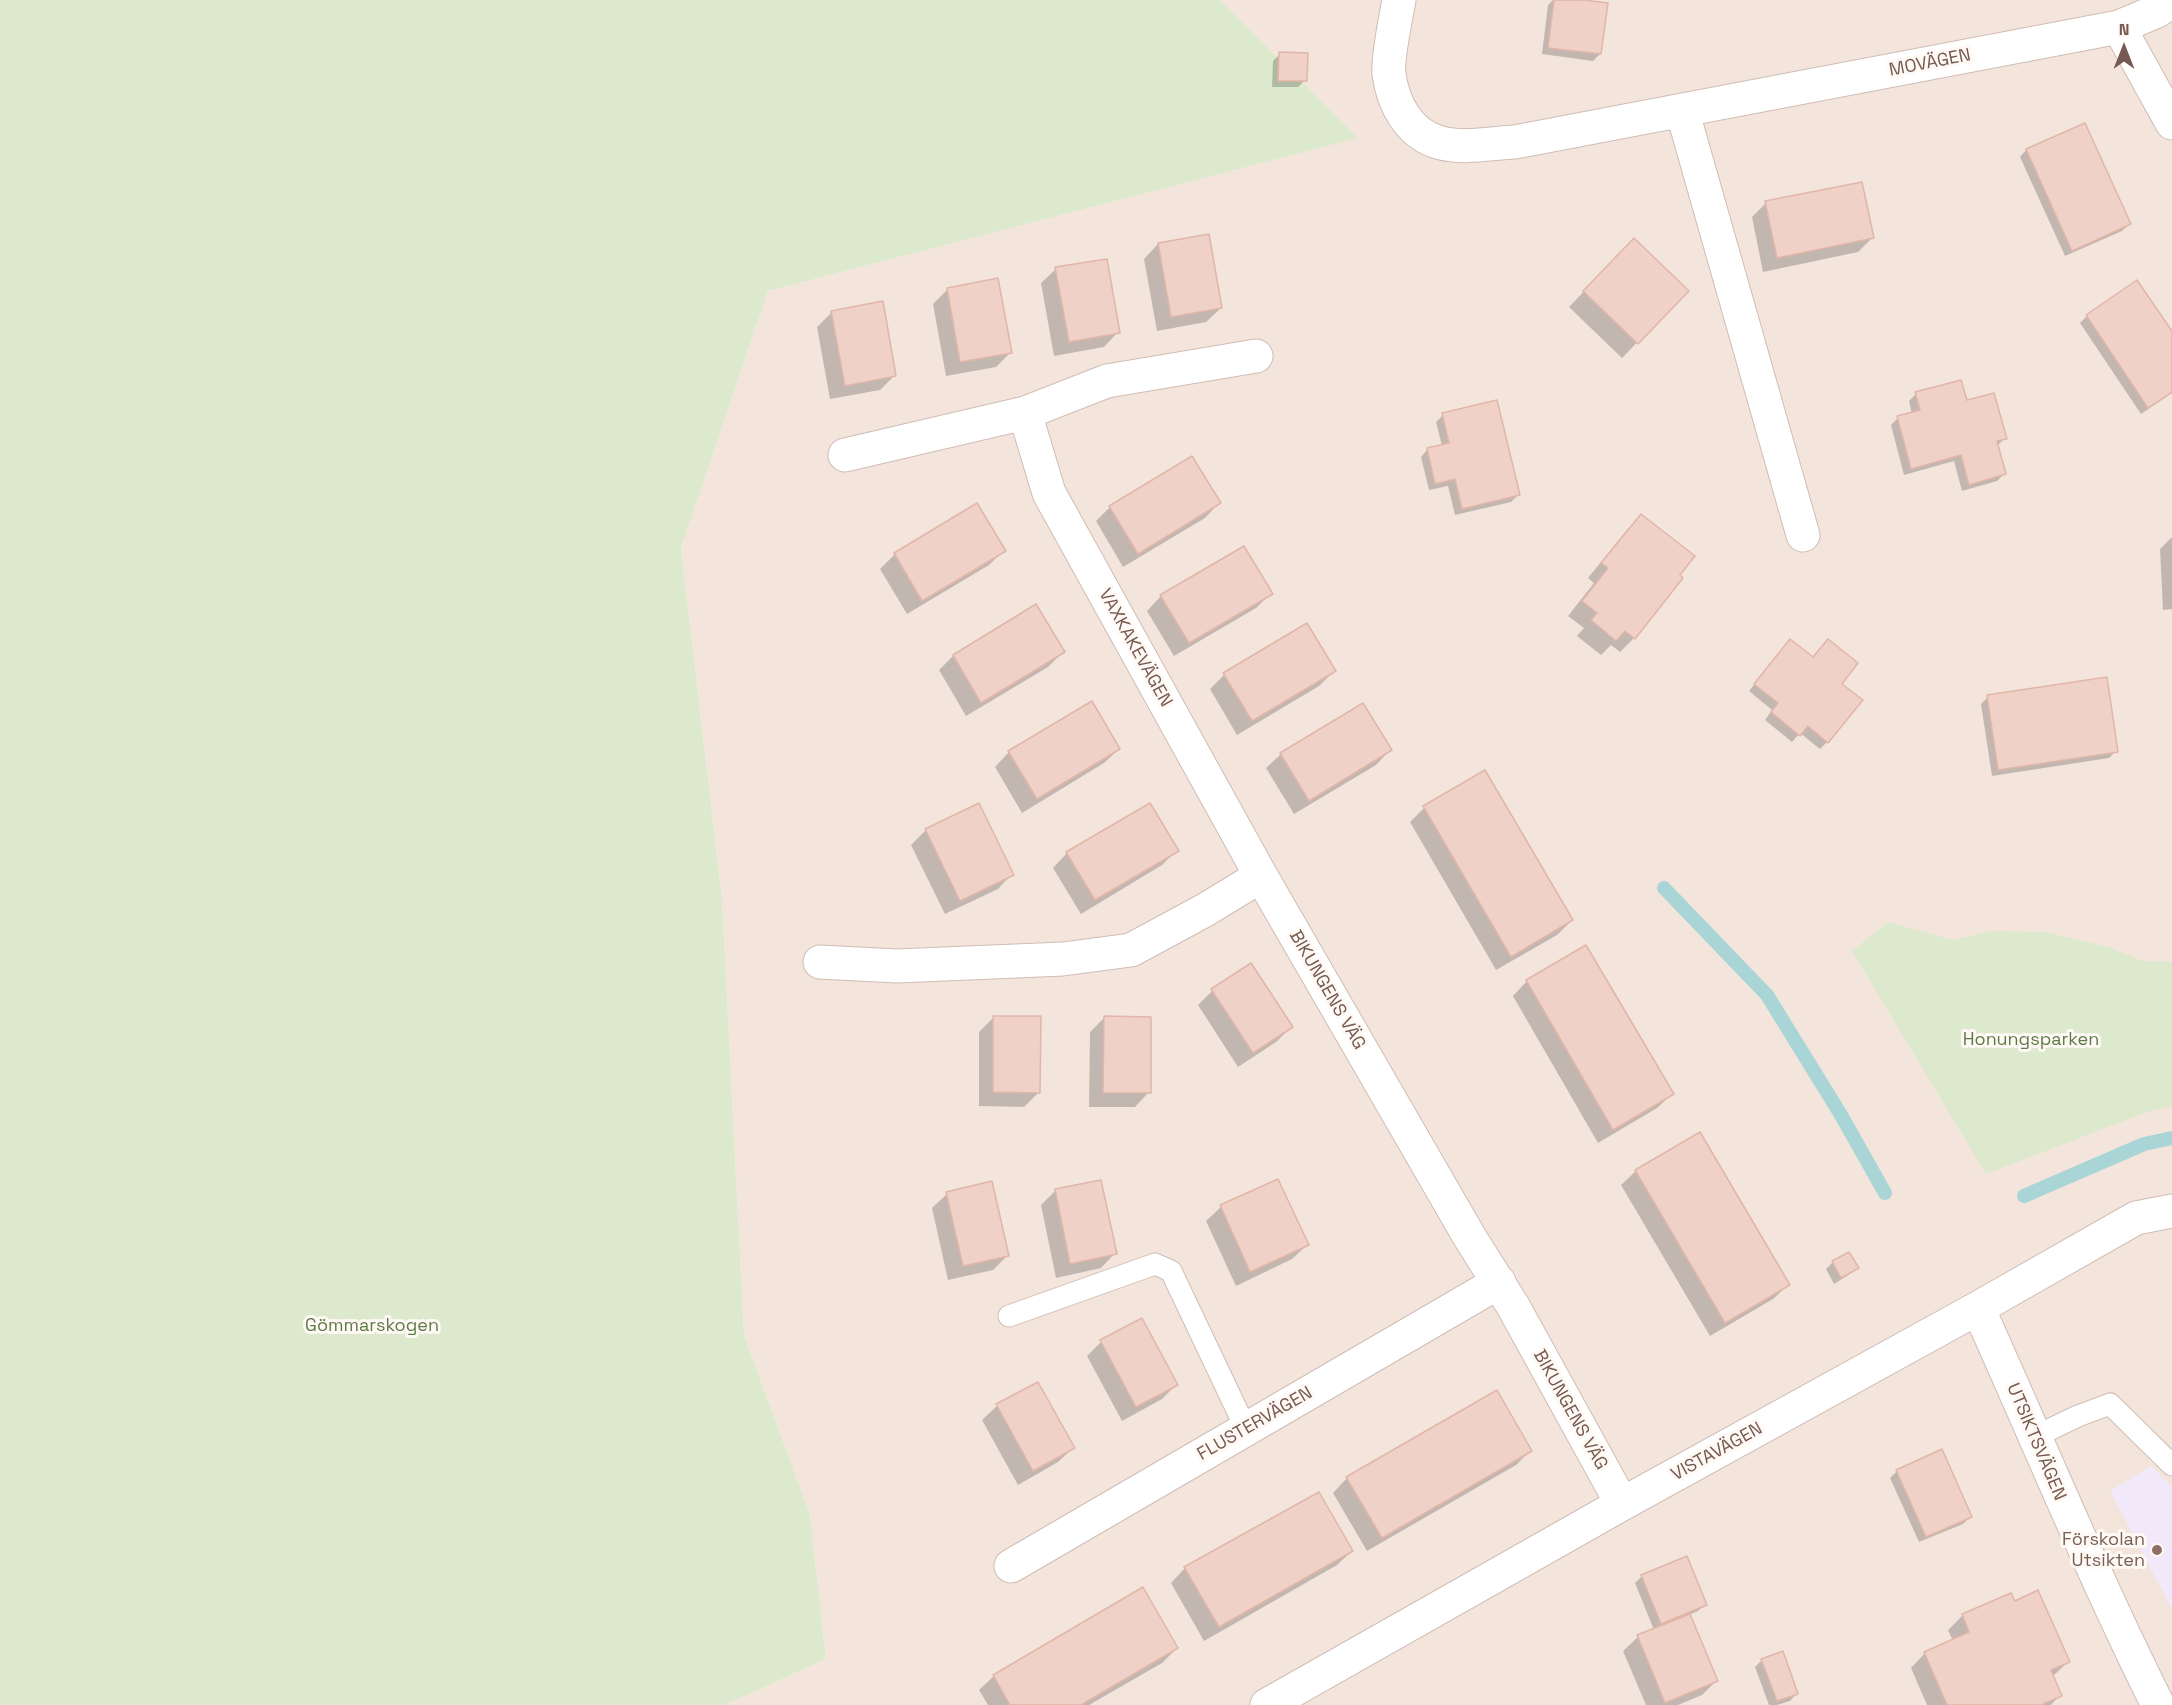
<!DOCTYPE html>
<meta charset="utf-8">
<style>
body{margin:0}
#map{position:relative;width:2172px;height:1705px;overflow:hidden;background:#fcf4ed;font-family:"Space Grotesk",sans-serif}
canvas{display:block}
.north{position:absolute;left:2094px;top:18px;width:60px;height:60px;-webkit-text-stroke:4px #fef9f4;paint-order:stroke;rotate:0deg;font-size:16px;font-weight:700;line-height:24px;text-align:center;color:#765950}
.north::after{content:'';display:block;margin:auto;width:21px;height:27px;background:#765950;clip-path:polygon(50% 0,100% 100%,50% 72%,0 100%)}
</style>
<div id="map">
<canvas width="2172" height="1705"></canvas>
<div class="north">N</div>
</div>
<script>
const c = document.querySelector('canvas').getContext('2d');
c.lineJoin = 'round';
function fillPath(path, color) { c.fillStyle = color; c.fill(path, 'evenodd'); }
function trace(path, color, width, dash) { c.strokeStyle = color; c.lineWidth = width; c.lineCap = dash ? 'butt' : 'round'; c.setLineDash(dash || []); c.stroke(path); }
function label(font, color, halo, rows, align = 'center') {
  c.font = font + ' "Space Grotesk",sans-serif'; c.lineWidth = 6; c.setLineDash([]); c.textBaseline = 'middle'; c.strokeStyle = halo; c.fillStyle = color; for (const [text, x, y, turn = 0] of rows) {
    c.save(); c.translate(x, y); c.rotate((+turn || 0) * Math.PI / 180); c.textAlign = isNaN(turn) ? turn : align; if (halo) c.strokeText(text, 0, 0); c.fillText(text, 0, 0); c.restore();
  }
}
const residential = new Path2D(`
 M1220 0H2172V1705H725L826 1659 810 1515 744 1335 722 899 681 548 768 291 1357 138Z`);
const education = new Path2D(`
 M2151 1466 2172 1487V1609L2110 1491Z`);
const green = new Path2D(`
 M0 0H1220L1358 138 768 291 681 548 722 899 744 1335 810 1515 826 1659 725 1705H0Z
 M1888 922 1953 940 1991 931 2045 932 2109 947 2142 961 2172 962V1106L2147 1112 1986 1174 1852 951Z`);
const shadow = new Path2D(`
 M1553 0H1572L1600 54 1593 61 1542 54 1548 5Z
 M1280 54 1305 80 1298 87H1272L1273 61Z
 M2084 125 2129 224 2122 231 2065 256 2020 157 2026 150Z
 M1766 203 1872 238 1858 252 1763 272 1752 217Z
 M1158 244 1221 308 1206 322 1157 331 1144 259Z
 M1619 255 1687 291 1622 358 1569 307Z
 M1056 269 1118 332 1104 347 1054 356 1041 283Z
 M2137 282 2172 333V393L2141 414 2080 323 2087 316Z
 M948 289 1010 353 996 367 946 376 933 304Z
 M832 312 894 376 880 390 830 399 817 327Z
 M1916 394 1966 402 2005 438 1998 445 2004 474 1997 481 1962 491 1954 461 1904 475 1891 425 1898 418 1912 414 1909 401Z
 M1443 415 1518 495 1511 502 1455 515 1448 486 1429 490 1421 457 1427 450 1442 446 1436 422Z
 M1219 503 1205 518 1123 567 1096 521 1110 507Z
 M1641 516 1634 638 1620 652 1611 645 1601 655 1577 636 1584 628 1568 616 1594 583 1588 578 1627 530Z
 M2172 537V609L2163 610 2160 549Z
 M1004 550 989 565 907 614 880 569 895 554Z
 M1271 593 1256 608 1174 656 1147 611 1161 596Z
 M1784 647 1840 684 1827 742 1820 749 1800 733 1792 742 1765 720 1772 710 1749 691Z
 M1063 652 1048 667 966 716 939 670 953 656Z
 M1334 671 1319 686 1237 735 1210 689 1224 675Z
 M1988 697 2116 751 2109 758 1992 776 1981 704Z
 M1119 749 1104 763 1022 813 995 767 1009 752Z
 M1390 750 1376 765 1294 814 1266 768 1281 754Z
 M1424 808 1572 920 1557 935 1496 970 1410 822Z
 M926 830 1012 874 998 889 945 914 911 845Z
 M1177 850 1162 865 1081 914 1053 868 1067 853Z
 M1527 981 1672 1094 1657 1108 1598 1143 1513 996Z
 M1212 991 1291 1027 1276 1042 1238 1067 1198 1005Z
 M994 1017 1039 1092 1024 1107 979 1106V1032Z
 M1104 1018 1149 1092 1135 1107H1089L1090 1032Z
 M1636 1171 1788 1285 1773 1299 1710 1336 1621 1185Z
 M1277 1181 1307 1245 1292 1259 1236 1286 1206 1221 1221 1207Z
 M1100 1182 1115 1253 1101 1268 1056 1278 1041 1205 1055 1191Z
 M947 1194 1007 1256 993 1270 948 1280 932 1208Z
 M1833 1262 1857 1268 1850 1274 1834 1284 1826 1269Z
 M1101 1342 1177 1384 1162 1399 1122 1421 1087 1356Z
 M997 1406 1073 1448 1058 1462 1018 1485 982 1420Z
 M1530 1451 1516 1465 1367 1551 1333 1493 1347 1478Z
 M1897 1471 1970 1517 1963 1524 1919 1542 1890 1478Z
 M1352 1551 1337 1565 1204 1641 1171 1583 1185 1568Z
 M1642 1576 1705 1605 1698 1611 1689 1615 1716 1681 1702 1695 1678 1705H1646L1623 1651 1638 1637 1654 1630 1635 1583Z
 M2011 1594 2014 1602 2068 1662 2052 1677 2060 1695 2051 1705H1927L1911 1668 1925 1653 1953 1641 1948 1630 1962 1616Z
 M1177 1648 1162 1663 1089 1705H988L979 1690 994 1676Z
 M1762 1660 1796 1694 1790 1701 1777 1705H1769L1755 1667Z`);
const stream = new Path2D(`
 M1664 888 1767 995 1841 1115 1885 1193
 M2024 1196 2144 1144 2172 1138`);
const building = new Path2D(`
 M1554 0H1584L1608 3 1601 54 1548 48Z
 M1279 52 1308 53 1307 81H1278Z
 M2085 123 2131 224 2072 251 2026 149Z
 M1862 182 1874 238 1777 258 1765 201Z
 M1209 234 1222 308 1171 317 1158 243Z
 M1634 238 1689 291 1638 344 1583 291Z
 M1107 259 1120 333 1069 342 1055 267Z
 M998 278 1012 353 960 362 947 288Z
 M2137 280 2172 331V392L2148 408 2086 315Z
 M883 301 896 376 845 386 831 311Z
 M1961 380 1967 400 1994 393 2007 439 1997 441 2006 474 1969 485 1961 455 1911 469 1897 416 1920 410 1915 392Z
 M1497 400 1520 495 1462 509 1455 479 1435 484 1427 448 1449 443 1442 413Z
 M1192 456 1221 503 1138 554 1109 506Z
 M977 503 1006 551 922 601 894 553Z
 M1641 514 1695 556 1680 575 1683 578 1635 639 1625 631 1616 641 1591 620 1597 613 1582 601 1608 568 1601 563Z
 M1244 546 1273 594 1189 643 1160 595Z
 M1036 604 1065 652 981 703 953 655Z
 M1307 623 1336 671 1252 721 1223 673Z
 M1790 639 1813 657 1828 639 1858 663 1842 684 1863 700 1828 743 1808 726 1800 736 1771 712 1778 703 1754 684Z
 M2107 677 2118 752 1998 770 1987 695Z
 M1092 701 1120 749 1037 799 1008 751Z
 M1363 703 1392 750 1309 801 1280 753Z
 M1485 770 1573 920 1511 957 1423 806Z
 M979 803 1014 875 960 901 925 829Z
 M1150 803 1179 851 1095 900 1066 852Z
 M1586 945 1674 1094 1613 1130 1526 980Z
 M1251 963 1293 1027 1253 1053 1211 989Z
 M993 1016H1041L1040 1093 993 1092Z
 M1104 1016 1151 1017V1093H1103Z
 M1700 1132 1790 1285 1725 1323 1635 1170Z
 M1278 1179 1309 1245 1250 1272 1220 1205Z
 M1101 1180 1117 1254 1070 1264 1055 1189Z
 M992 1181 1009 1256 963 1266 946 1192Z
 M1849 1252 1859 1268 1841 1278 1832 1261Z
 M1142 1318 1178 1385 1136 1407 1100 1340Z
 M1038 1382 1075 1448 1033 1471 996 1404Z
 M1497 1390 1532 1451 1382 1538 1346 1477Z
 M1942 1449 1972 1517 1926 1537 1896 1470Z
 M1319 1492 1353 1551 1219 1627 1184 1567Z
 M1687 1556 1707 1605 1661 1624 1641 1575Z
 M1143 1587 1178 1648 1081 1705H1010L993 1675Z
 M2038 1590 2070 1662 2051 1670 2062 1696 2041 1705H1947L1924 1652 1969 1632 1962 1614 2011 1593 2015 1601Z
 M1690 1614 1718 1681 1665 1703 1637 1635Z
 M1783 1651 1798 1694 1777 1701 1761 1659Z`);
const service = new Path2D(`
 M1009 1316 1155 1264 1171 1271 1246 1429
 M2034 1437 2078 1416 2110 1404 2172 1465`);
const minor = new Path2D(`
 M1399 0C1396 16 1387 60 1389 74 1393 104 1409 135 1441 143 1464 149 1492 143 1515 142L2119 27 2157 11 2172 1
 M2119 27 2172 123
 M1682 110 1803 535
 M1025 413 1049 493 1261 876
 M845 455 1025 413 1107 381 1256 356
 M820 962 897 966 1063 959 1131 950 1205 910 1261 876 1469 1236 1513 1306 1622 1504
 M1978 1308C2038 1441 2093 1575 2158 1705
 M1011 1566 1499 1282
 M1267 1705 1622 1504 1978 1308 2136 1218 2172 1211`);
const markers = [
 [2157,1550,6,"#8d6e63"]
];
const streetNames = [
 ["MOVÄGEN",1930,63,-11],
 ["VAXKAKEVÄGEN",1135,648,61],
 ["BIKUNGENS VÄG",1327,990,60],
 ["BIKUNGENS VÄG",1570,1410,61],
 ["FLUSTERVÄGEN",1255,1424,-30],
 ["UTSIKTSVÄGEN",2036,1442,67],
 ["VISTAVÄGEN",1717,1452,-29]
];
const parkNames = [
 ["Honungsparken",2031,1040],
 ["Gömmarskogen",372,1326]
];
const educationNames = [
 ["Förskolan",2145,1540],
 ["Utsikten",2145,1561]
];
fillPath(residential, '#f3e5dc');
fillPath(education, '#f1e9f9');
fillPath(green, '#dce9cc');
fillPath(shadow, '#0003');
trace(stream, '#a9d5d6', 14);
fillPath(building, '#efd1c7');
trace(building, '#e1b6a8', 1.5);
trace(service, '#d0bdb5', 23);
trace(minor, '#d0bdb5', 35);
trace(service, '#fff', 21);
trace(minor, '#fff', 33);
for (const [x, y, r, color] of markers) { const dot = new Path2D(); dot.arc(x, y, r, 0, 2 * Math.PI); c.fillStyle = color; c.fill(dot); trace(dot, '#fef9f4', 2); }
label('18px', '#765950', '#fef9f4', streetNames);
label('18px', '#5f7b49', '#fef9f4', parkNames);
label('18px', '#785e54', '#fef9f4', educationNames, 'right');
</script>
